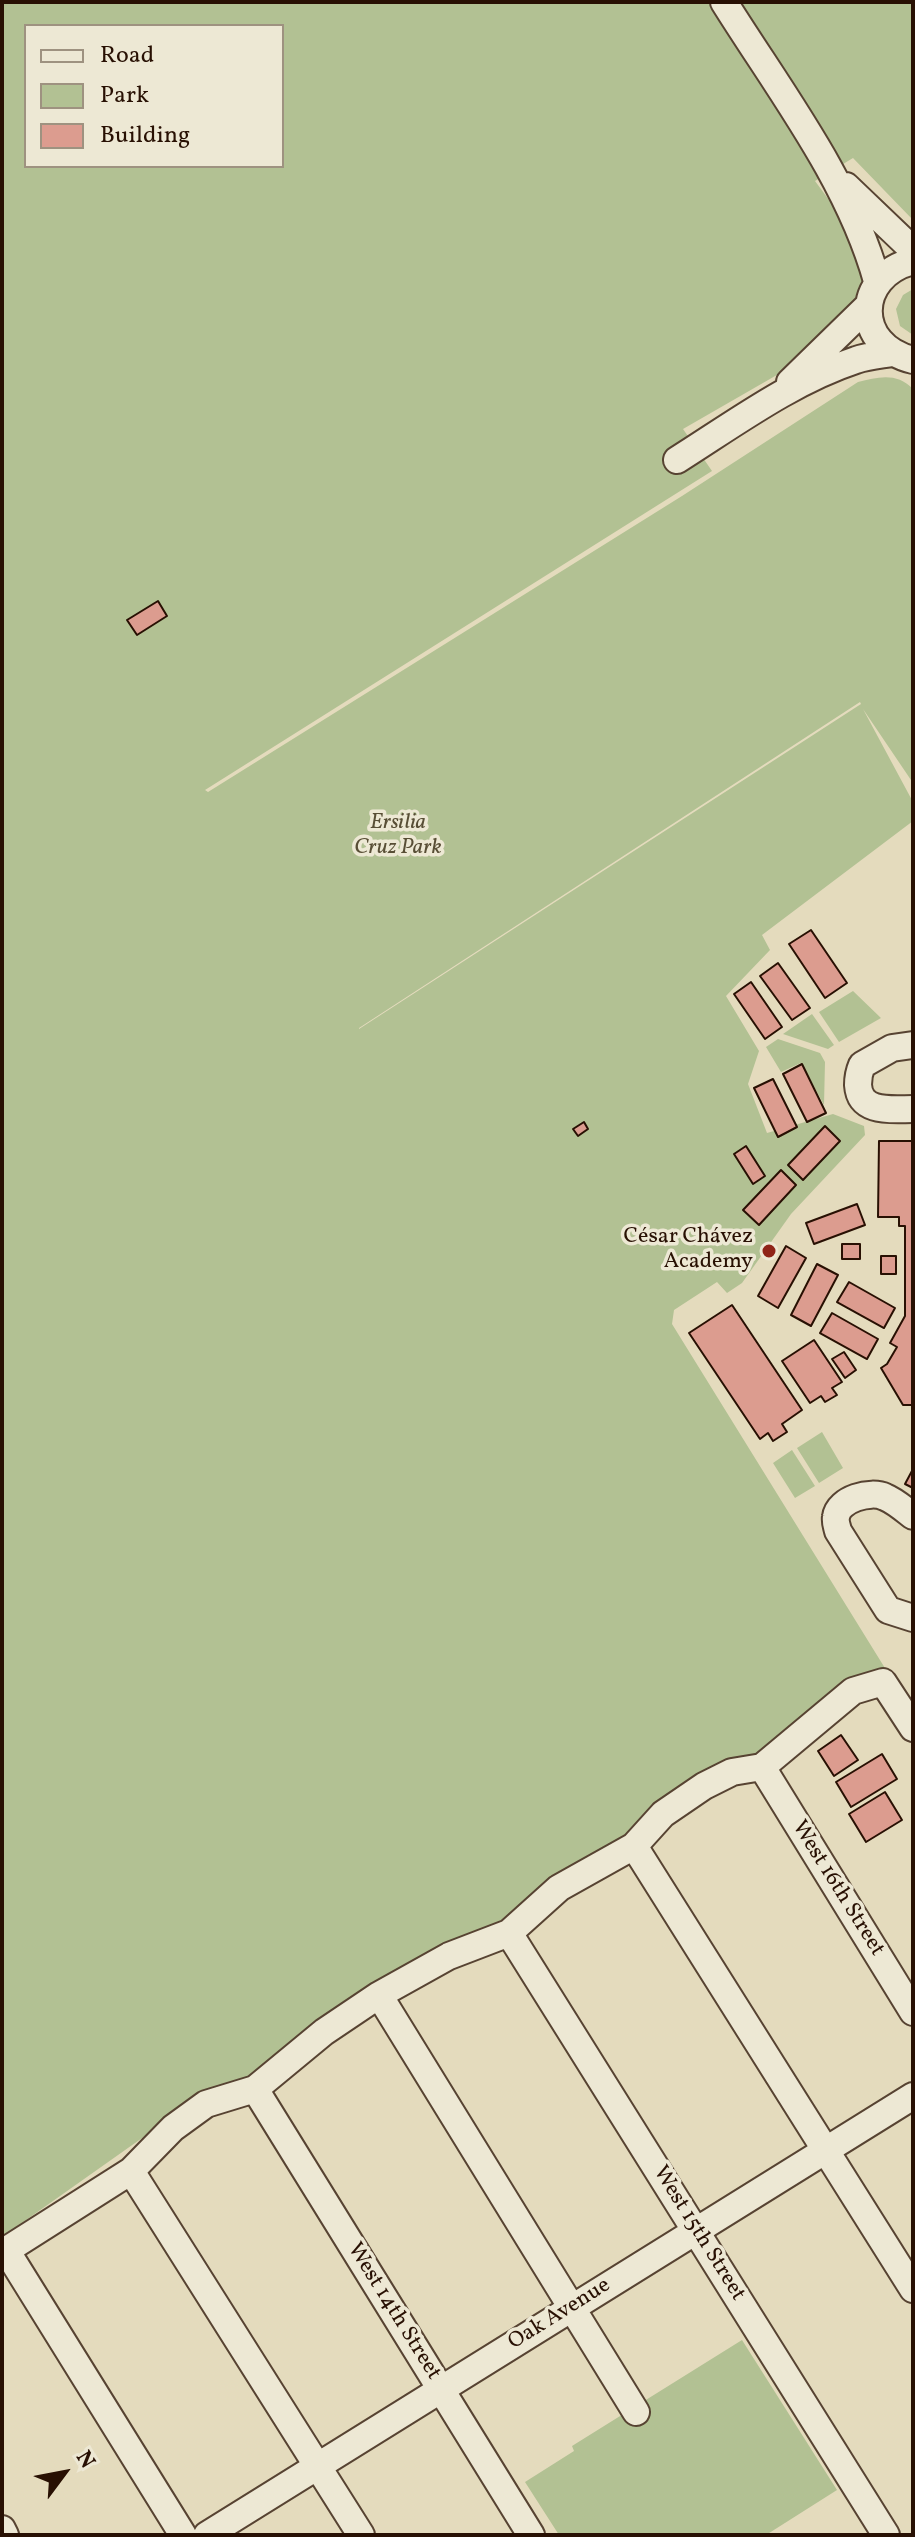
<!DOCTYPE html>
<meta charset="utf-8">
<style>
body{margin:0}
#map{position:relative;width:915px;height:2537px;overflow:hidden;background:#e4dbbd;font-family:Vollkorn,serif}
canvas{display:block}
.frame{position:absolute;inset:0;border:4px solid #281003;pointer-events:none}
.legend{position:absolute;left:24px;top:24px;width:260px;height:144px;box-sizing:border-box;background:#ede8d4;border:2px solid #9e9280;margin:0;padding:10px 14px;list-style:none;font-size:24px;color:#281003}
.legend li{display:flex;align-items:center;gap:16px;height:40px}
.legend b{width:40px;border:2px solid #9e9280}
.north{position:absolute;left:24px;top:2433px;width:80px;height:80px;-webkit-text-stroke:6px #ede8d4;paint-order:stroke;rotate:58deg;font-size:22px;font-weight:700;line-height:32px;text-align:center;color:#281003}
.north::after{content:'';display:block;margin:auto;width:28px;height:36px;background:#281003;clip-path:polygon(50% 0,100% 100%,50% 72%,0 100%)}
</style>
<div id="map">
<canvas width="915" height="2537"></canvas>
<div class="frame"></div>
<ul class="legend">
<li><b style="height:10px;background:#ede8d4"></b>Road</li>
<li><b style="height:22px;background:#b2c193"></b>Park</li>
<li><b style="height:22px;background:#dc9c8f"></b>Building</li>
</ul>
<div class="north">N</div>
</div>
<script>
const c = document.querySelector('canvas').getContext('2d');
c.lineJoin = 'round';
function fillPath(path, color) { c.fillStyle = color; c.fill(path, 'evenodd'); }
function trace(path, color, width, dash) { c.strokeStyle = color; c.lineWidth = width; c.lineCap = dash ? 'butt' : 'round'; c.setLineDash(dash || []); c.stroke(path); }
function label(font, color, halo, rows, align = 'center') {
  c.font = font + ' Vollkorn,serif'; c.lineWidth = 7; c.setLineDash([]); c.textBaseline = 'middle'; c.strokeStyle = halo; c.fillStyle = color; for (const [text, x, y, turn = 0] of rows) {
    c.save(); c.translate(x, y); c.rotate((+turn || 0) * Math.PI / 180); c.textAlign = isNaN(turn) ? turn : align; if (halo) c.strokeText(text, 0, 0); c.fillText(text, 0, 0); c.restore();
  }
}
const green = new Path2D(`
 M2 2H913V220L853 158 815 181 846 223 867 276 859 301 789 368 683 429 712 471 205 790 208 792 682 496 858 382C878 377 897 372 913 389V783L863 709 913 802V821L762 935 770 950 726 996 759 1051 748 1084 767 1133 833 1114 864 1126 865 1135 791 1214 742 1283 727 1293 717 1282 674 1310 672 1324 888 1673 514 1922 277 2064 169 2119 2 2237ZM26 26H282V166H26ZM860 702 861 704 359 1029V1028Z
 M913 289V335L900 326 896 309 903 295Z
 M853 991 881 1018 839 1042 819 1012Z
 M812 1014 834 1045 828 1049 783 1034Z
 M778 1039 820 1053 825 1062 824 1105 801 1063 781 1072 766 1047Z
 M822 1432 843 1468 819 1483 797 1448Z
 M792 1450 815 1486 795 1498 773 1463Z
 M742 2340 837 2490 766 2535H559L525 2482 574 2451 572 2446Z`);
const building = new Path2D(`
 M158 601 167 616 137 635 127 620Z
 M811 930 847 983 825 998 789 944Z
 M778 963 810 1008 792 1020 760 976Z
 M751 982 782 1027 765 1039 734 994Z
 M802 1064 826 1113 807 1122 783 1074Z
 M773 1079 797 1127 778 1137 754 1088Z
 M584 1122 588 1129 578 1136 573 1129Z
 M825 1126 840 1141 803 1180 788 1165Z
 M879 1141H913V1405H903L881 1368 887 1364 897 1347 890 1343 905 1316V1226H899V1217H878Z
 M746 1146 765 1176 753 1184 734 1154Z
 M781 1170 796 1185 759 1225 743 1210Z
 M857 1204 865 1225 814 1244 806 1223Z
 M842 1244H860V1259H842Z
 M786 1246 806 1258 778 1308 758 1296Z
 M881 1256H896V1274H881Z
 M817 1264 838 1275 811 1326 791 1315Z
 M849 1282 895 1308 884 1328 837 1302Z
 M732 1305 802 1410 782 1424 787 1432 773 1441 768 1433 760 1439 689 1333Z
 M832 1313 878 1339 867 1359 820 1333Z
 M814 1340 842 1382 832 1388 837 1395 825 1402 821 1396 810 1403 782 1361Z
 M844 1352 856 1370 845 1378 832 1359Z
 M913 1469V1488L905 1484Z
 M841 1735 858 1760 834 1776 818 1751Z
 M882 1754 897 1779 851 1807 836 1782Z
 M885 1792 902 1820 866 1842 849 1814Z`);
const minor = new Path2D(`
 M724 2C779 90 849 180 877 281
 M846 186 913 250
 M913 261C854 276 854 346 913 360
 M790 382 869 305
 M677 460C734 424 792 381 856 360 867 356 880 355 892 353
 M913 1045 892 1048 862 1065C859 1072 858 1077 858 1085 860 1114 892 1109 913 1109
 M913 1516C904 1509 895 1501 885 1497 871 1490 838 1499 836 1517 835 1522 837 1526 838 1531L888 1610 913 1618
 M762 1767 913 2012
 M634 1846 913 2289
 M509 1933 886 2535
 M379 1995 636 2412
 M255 2089 531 2535
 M131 2171 361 2535
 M6 2250 183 2535
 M2 2253 131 2171 173 2128 206 2104 255 2089 324 2032 379 1995 449 1956 509 1933 559 1888 634 1846 663 1814 704 1786 732 1772 762 1767 853 1691 883 1682 913 1728
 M2 2529 5 2535
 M207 2535 913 2096`);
const markers = [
 [769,1251,8,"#8f2418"]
];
const parkNames = [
 ["Ersilia",398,824],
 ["Cruz Park",398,849]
];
const poiNames = [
 ["César Chávez",753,1238],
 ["Academy",753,1263]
];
const streetNames = [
 ["West 16th Street",837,1889,58],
 ["West 15th Street",698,2234,58],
 ["West 14th Street",393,2312,58],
 ["Oak Avenue",560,2315,-32]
];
fillPath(green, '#b2c193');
fillPath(building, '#dc9c8f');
trace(building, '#281003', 2);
trace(minor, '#574332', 30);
trace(minor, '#ede8d4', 26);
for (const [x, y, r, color] of markers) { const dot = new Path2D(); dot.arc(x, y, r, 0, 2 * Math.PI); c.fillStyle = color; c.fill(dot); trace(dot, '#ede8d4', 3); }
label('italic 22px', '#584e35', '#ede8d4', parkNames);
label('22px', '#281003', '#ede8d4', poiNames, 'right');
label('22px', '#281003', '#ede8d4', streetNames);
</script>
